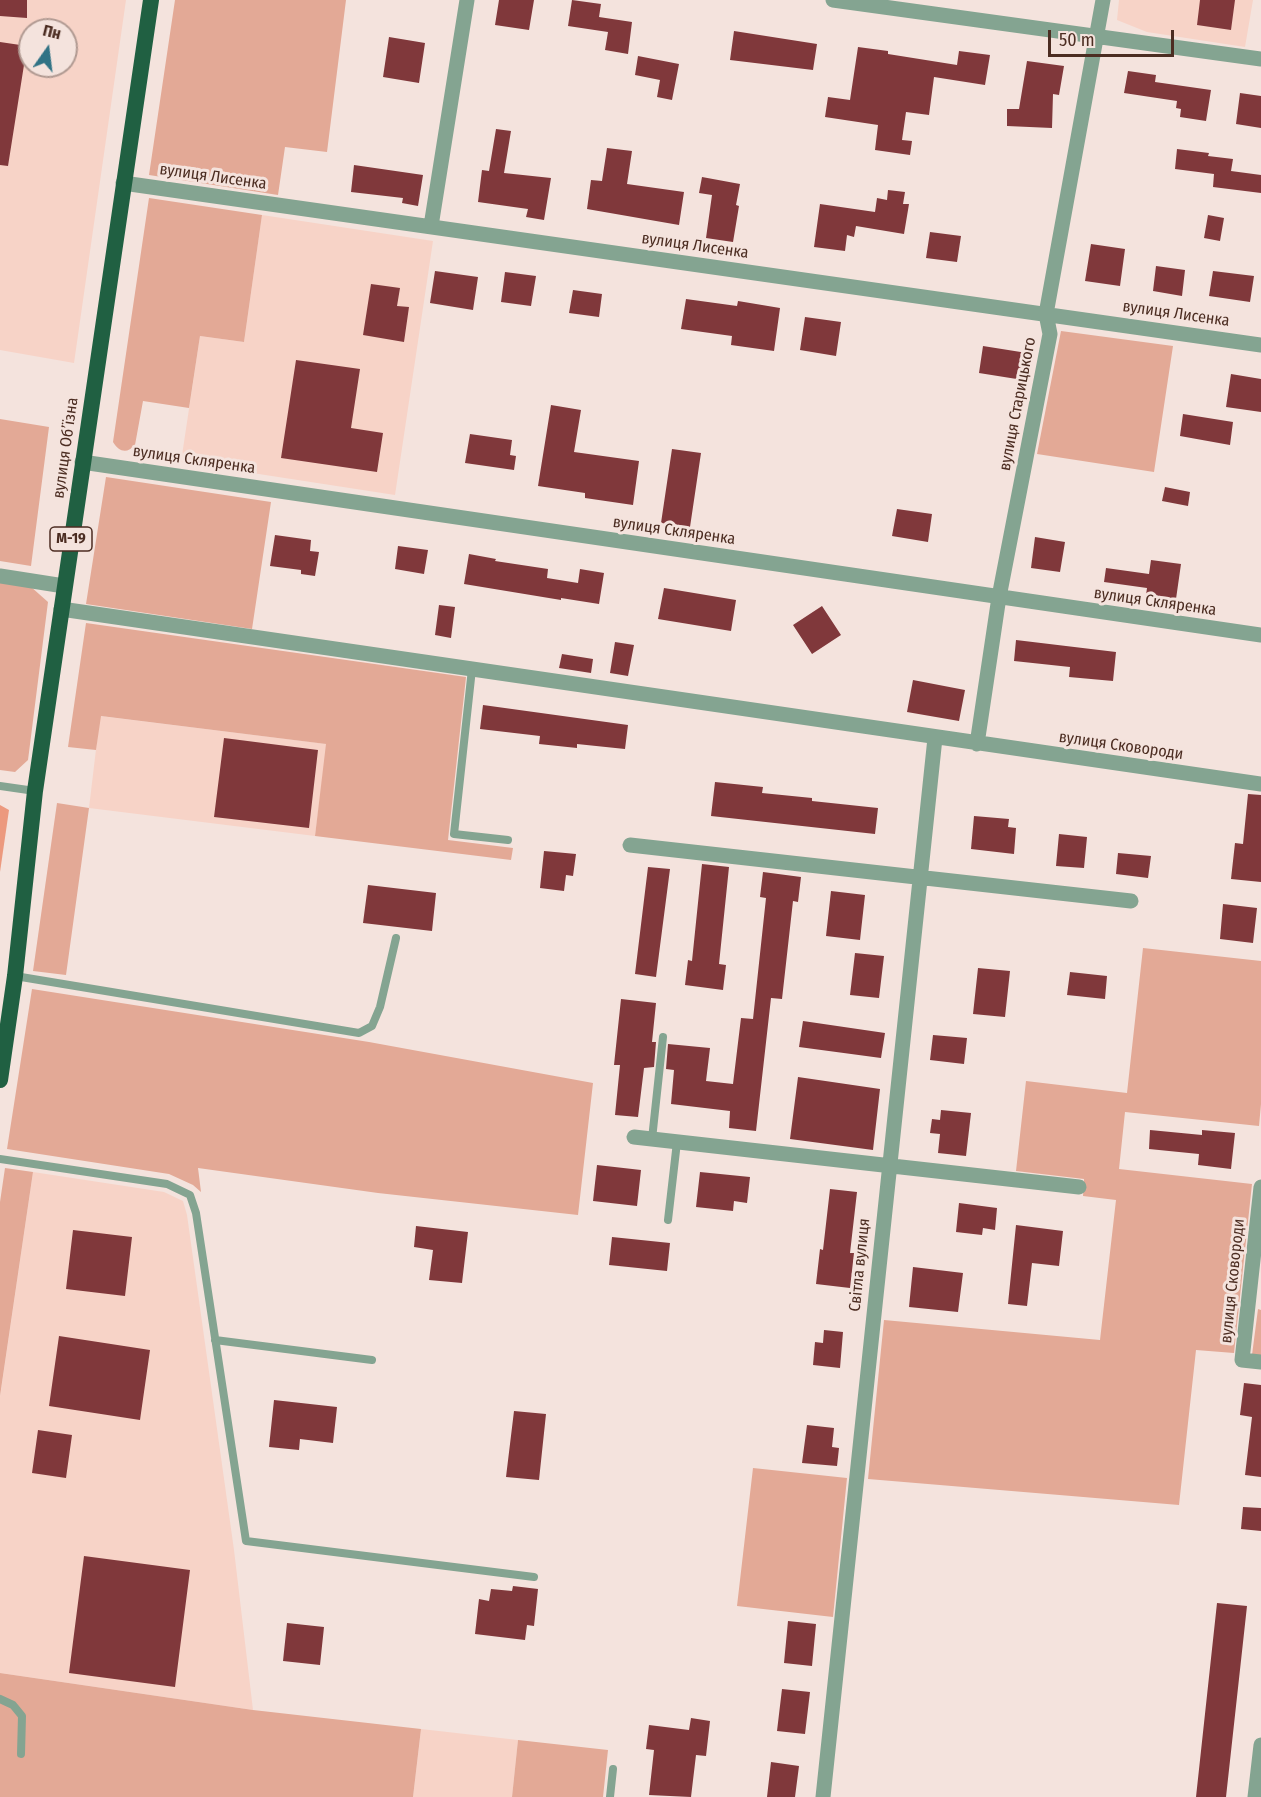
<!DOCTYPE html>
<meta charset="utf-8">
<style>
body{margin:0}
#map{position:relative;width:1261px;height:1797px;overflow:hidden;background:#f4e3dd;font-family:"Fira Sans Condensed",sans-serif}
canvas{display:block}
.north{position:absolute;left:18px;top:18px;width:60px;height:60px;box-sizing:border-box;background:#f4e3dd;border:2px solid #b19a92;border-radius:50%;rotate:14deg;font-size:16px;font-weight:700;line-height:24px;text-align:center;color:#4c2d22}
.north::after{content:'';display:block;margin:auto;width:21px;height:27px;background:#317385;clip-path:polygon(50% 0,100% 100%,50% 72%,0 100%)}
.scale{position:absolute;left:1048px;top:30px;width:126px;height:27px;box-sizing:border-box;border:3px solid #4c2d22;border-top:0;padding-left:8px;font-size:18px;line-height:21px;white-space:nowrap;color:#4c2d22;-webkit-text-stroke:4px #f4e3dd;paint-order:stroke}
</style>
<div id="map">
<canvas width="1261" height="1797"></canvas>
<div class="north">Пн</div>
<div class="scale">50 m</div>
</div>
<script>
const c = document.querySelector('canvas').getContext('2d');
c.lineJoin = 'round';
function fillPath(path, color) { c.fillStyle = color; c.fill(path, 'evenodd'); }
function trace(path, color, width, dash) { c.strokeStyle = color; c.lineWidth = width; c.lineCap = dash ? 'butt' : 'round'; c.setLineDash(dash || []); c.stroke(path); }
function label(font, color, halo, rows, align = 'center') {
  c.font = font + ' "Fira Sans Condensed",sans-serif'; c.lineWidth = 6; c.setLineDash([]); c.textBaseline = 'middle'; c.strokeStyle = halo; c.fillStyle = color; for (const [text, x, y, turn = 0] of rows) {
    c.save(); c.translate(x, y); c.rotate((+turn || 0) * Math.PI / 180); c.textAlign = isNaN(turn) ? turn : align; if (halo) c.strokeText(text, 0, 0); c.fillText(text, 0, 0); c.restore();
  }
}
const built = new Path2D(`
 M0 0H126L74 363 0 350ZM30 30H66V66H30Z
 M1119 0H1253L1245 47 1147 32 1117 20Z
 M262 215 433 241 395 495 181 462 200 336 244 342Z
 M100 716 327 744 315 836 89 808Z
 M33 1172 164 1192 183 1201 187 1215 234 1550 253 1710 0 1673V1397Z
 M421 1729 518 1740 512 1797H413Z`);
const green = new Path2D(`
 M175 0H346L327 152 285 147 278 195 149 175Z
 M149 198 262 215 244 342 200 336 189 408 143 401 135 445C127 454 119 452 113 442Z
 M1061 331 1173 346 1154 472 1037 454Z
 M0 419 49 427 31 566 0 561Z
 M106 477 271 502 252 629 86 604Z
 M0 582 30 586 48 602 28 760 15 772 0 770Z
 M86 623 466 677 448 840 513 848 511 860 315 836 326 744 101 716 96 750 68 747Z
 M57 803 89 808 66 975 33 971Z
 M1143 948 1261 961V1104L1259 1126 1125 1112 1119 1169 1252 1184 1234 1353 1196 1350 1179 1505 868 1479 884 1320 1100 1340 1116 1200 1083 1196 1084 1179 1016 1171 1026 1081 1127 1093Z
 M32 989 369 1042 593 1083 578 1215 378 1193 198 1168 201 1192 193 1185 169 1174 7 1149Z
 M5 1168 33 1172 0 1396V1202Z
 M1258 1309 1261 1310V1356L1252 1355Z
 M753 1468 847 1478 833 1617 737 1606Z
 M0 1673 253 1710 421 1729 413 1797H0Z
 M518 1740 608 1750 603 1797H512Z`);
const forest = new Path2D(`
 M0 805 9 810 0 872Z`);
const building = new Path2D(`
 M0 0H27V18L0 16Z
 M499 0H534L529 30 495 25Z
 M572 0 601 4 599 17 632 22 628 54 605 50 608 32 568 26Z
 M1200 0H1235L1231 30 1197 25Z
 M734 31 817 44 813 70 730 60Z
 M389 37 425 43 419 83 383 77Z
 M0 42 27 46 8 166 0 165Z
 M858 47 888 51V54L957 65 959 51 990 55 985 85 934 77 929 115 906 112 902 140 912 141 910 155 875 150 878 125 825 117 828 97 850 100Z
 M638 56 679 64 672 100 657 97 660 80 635 75Z
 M1027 61 1064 66 1059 95 1053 94 1052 128 1007 126V109H1019Z
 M1128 71 1156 75 1155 82 1211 90 1206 121 1180 117 1181 109 1176 108 1177 101 1124 93Z
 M1240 93 1261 96V128L1236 124Z
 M496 129 511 131 504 173 551 178 544 220 526 217 528 209 478 202 482 170 489 171Z
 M607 148 632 151 627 184 684 192 679 225 587 209 591 180 602 181Z
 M1177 149 1209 153 1208 156 1233 159 1231 171 1261 175V193L1213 187 1214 174 1175 169Z
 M354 165 423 175 418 206 402 203 403 198 351 192Z
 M702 177 740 184 736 205 739 206 733 242 706 238 712 195 699 193Z
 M888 190 905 192 903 204H909L904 234 856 226 854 237 847 235 845 251 814 247 820 204 875 212 877 198 887 200Z
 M1208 215 1224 218 1220 241 1204 238Z
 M930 232 961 236 957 262 926 258Z
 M1091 244 1125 249 1120 286 1085 281Z
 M1156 266 1185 270 1182 296 1153 291Z
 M435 271 478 277 473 310 430 303Z
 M1213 271 1254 276 1250 302 1209 296Z
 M505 272 536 276 531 306 501 302Z
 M371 284 400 288 397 306 409 307 404 342 363 335Z
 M573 290 602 294 599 317 569 313Z
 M686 299 737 306 738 301 780 308 774 351 731 345 732 336 681 329Z
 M805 317 841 322 836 356 800 350Z
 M983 346 1027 353 1023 380 979 373Z
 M296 360 360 369 351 428 383 433 377 472 281 458Z
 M1231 374 1261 379V412L1226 407Z
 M551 405 581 410 574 452 639 461 633 505 585 498V493L538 486Z
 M1183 414 1233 422 1230 445 1180 436Z
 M470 434 512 440 510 455 516 456 514 470 465 463Z
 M672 449 701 453 690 527 661 523Z
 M1165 487 1190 492 1188 506 1162 501Z
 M897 509 932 514 928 542 892 536Z
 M275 535 311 540 310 551 319 552 315 576 301 574V570L270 566Z
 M1035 537 1065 542 1060 572 1031 568Z
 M398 546 428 550 424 574 395 569Z
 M469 554 496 559 495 561 548 569 547 578 578 583 580 569 604 573 599 604 561 598V600L464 584Z
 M1151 560 1181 564 1176 599 1146 595 1147 588 1104 582 1106 568 1149 574Z
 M664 588 736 600 731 631 658 619Z
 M439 605 455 607 451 638 435 635Z
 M822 606 841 635 812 654 793 625Z
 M1016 640 1116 652 1113 681 1069 677 1070 667 1014 661Z
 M615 642 634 645 628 676 610 673Z
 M562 654 593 659 591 673 559 668Z
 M913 680 965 690 959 721 907 712Z
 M483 705 628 725 625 749 577 744V748L539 744 540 736 480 729Z
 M224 738 318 750 309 828 214 817Z
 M715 782 763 787 762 793 812 798V801L878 808 875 834 711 816Z
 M1248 794 1261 795V882L1231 879 1235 843 1243 844Z
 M974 816 1009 819 1008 827 1016 828 1014 854 971 849Z
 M1059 834 1087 837 1084 868 1056 866Z
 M544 851 576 854 573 876 566 875 564 891 540 888Z
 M1118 853 1151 856 1148 878 1116 874Z
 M702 864 729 867 719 964 726 965 723 990 685 985 688 960 692 961Z
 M648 867 670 869 656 977 635 974Z
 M763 872 801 877 798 902 793 901 782 999 771 998 756 1131 729 1128 730 1111 671 1104 674 1070 666 1069 668 1044 710 1048 706 1081 733 1084 741 1018 753 1019 766 898 760 897Z
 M368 885 436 893 432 931 363 923Z
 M831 891 865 895 860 940 826 936Z
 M1223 904 1257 908 1253 943 1220 939Z
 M855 953 884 956 879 998 850 995Z
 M978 968 1010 971 1005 1017 973 1014Z
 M1070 972 1107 976 1105 999 1067 995Z
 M621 999 656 1003 652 1042H656L654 1067 644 1068 638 1117 615 1115 620 1065H614Z
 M803 1021 885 1033 881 1058 799 1047Z
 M933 1035 967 1038 964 1064 930 1060Z
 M798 1077 880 1089 873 1150 790 1139Z
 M941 1110 971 1113 966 1156 938 1153 940 1134 930 1133 932 1119 940 1120Z
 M1150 1130 1202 1135V1130L1235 1133 1231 1169 1198 1165 1199 1154 1149 1149Z
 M597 1165 641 1170 637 1206 593 1201Z
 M700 1172 750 1177 747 1203 734 1201 733 1211 696 1207Z
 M830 1189 857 1192 850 1253H854L850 1288 816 1284 820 1249 823 1250Z
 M959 1203 997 1208 995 1230 983 1228 982 1235 956 1232Z
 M1016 1225 1063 1231 1059 1266 1032 1263 1027 1306 1008 1304Z
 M416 1226 468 1232 462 1283 429 1280 433 1250 414 1247Z
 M73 1230 132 1237 125 1296 66 1289Z
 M612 1237 670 1243 667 1271 609 1265Z
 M913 1267 963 1273 958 1312 909 1307Z
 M824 1330 843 1332 840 1368 813 1365 815 1342 823 1343Z
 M59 1336 150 1350 140 1420 49 1406Z
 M1244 1383 1261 1385V1477L1245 1475 1252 1417 1240 1415Z
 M274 1400 337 1407 333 1443 300 1439 299 1450 269 1447Z
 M514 1411 546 1414 539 1480 506 1477Z
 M807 1425 834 1428 832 1447 839 1448 837 1466 802 1463Z
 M38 1430 72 1435 66 1478 32 1473Z
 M1243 1507 1261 1508V1531L1241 1529Z
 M84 1556 190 1570 175 1687 69 1673Z
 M513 1586 538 1589 534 1626 527 1625 525 1640 475 1634 479 1599 489 1601 491 1589 512 1591Z
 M1217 1603 1247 1606 1226 1797H1196Z
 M788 1621 816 1624 812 1666 784 1663Z
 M287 1623 324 1627 320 1665 283 1661Z
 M782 1689 810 1692 805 1734 777 1731Z
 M691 1718 710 1721 706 1756 696 1755 691 1797 649 1795 654 1750 646 1749 649 1725 689 1730Z
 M771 1762 799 1766 795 1797H767Z`);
const service = new Path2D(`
 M472 669 454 834 508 840
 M0 786 35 791
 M15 976 359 1033 372 1026 380 1007 396 938
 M652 1139 663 1037
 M0 1159 167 1184 190 1195 196 1213 246 1541 534 1577
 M668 1220 677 1142
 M215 1340 372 1360
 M0 1699 13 1705 22 1716 21 1754
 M610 1797 613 1769`);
const minor = new Path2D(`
 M833 0 1261 59
 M123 183 1261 345
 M431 226 467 0
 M82 462 1261 635
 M0 576 64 586
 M61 609 1261 784
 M977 744 999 597 1050 334 1046 314 1103 0
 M630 845 1131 901
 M634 1137 1079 1187
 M1261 1187 1242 1360 1261 1362
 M823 1797 935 738
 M1255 1797 1261 1745`);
const trunk = new Path2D(`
 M0 1080 15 976 35 791 151 0`);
const shields = [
 [71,539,42]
];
const shieldNames = [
 ["М-19",71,539]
];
const streetNames = [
 ["вулиця Лисенка",213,177,8],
 ["вулиця Лисенка",695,246,8],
 ["вулиця Лисенка",1176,314,8],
 ["вулиця Старицького",1018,404,-79],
 ["вулиця Об’їзна",66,448,-82],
 ["вулиця Скляренка",194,460,8],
 ["вулиця Скляренка",674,531,8],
 ["вулиця Скляренка",1155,602,8],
 ["вулиця Сковороди",1121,746,8],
 ["Світла вулиця",860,1265,-84],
 ["вулиця Сковороди",1233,1281,-84]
];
fillPath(built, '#f7d3c7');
fillPath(green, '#e3a996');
fillPath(forest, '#ec997e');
fillPath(building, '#80383b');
trace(service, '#84a491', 8);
trace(minor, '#84a491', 15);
trace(trunk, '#206042', 16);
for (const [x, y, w] of shields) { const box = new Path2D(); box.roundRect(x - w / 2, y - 12, w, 24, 4.5); c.fillStyle = '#f4e3dd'; c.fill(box); trace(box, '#4c2d22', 1.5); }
label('bold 15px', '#4c2d22', null, shieldNames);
label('16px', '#4c2d22', '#f4e3dd', streetNames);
</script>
